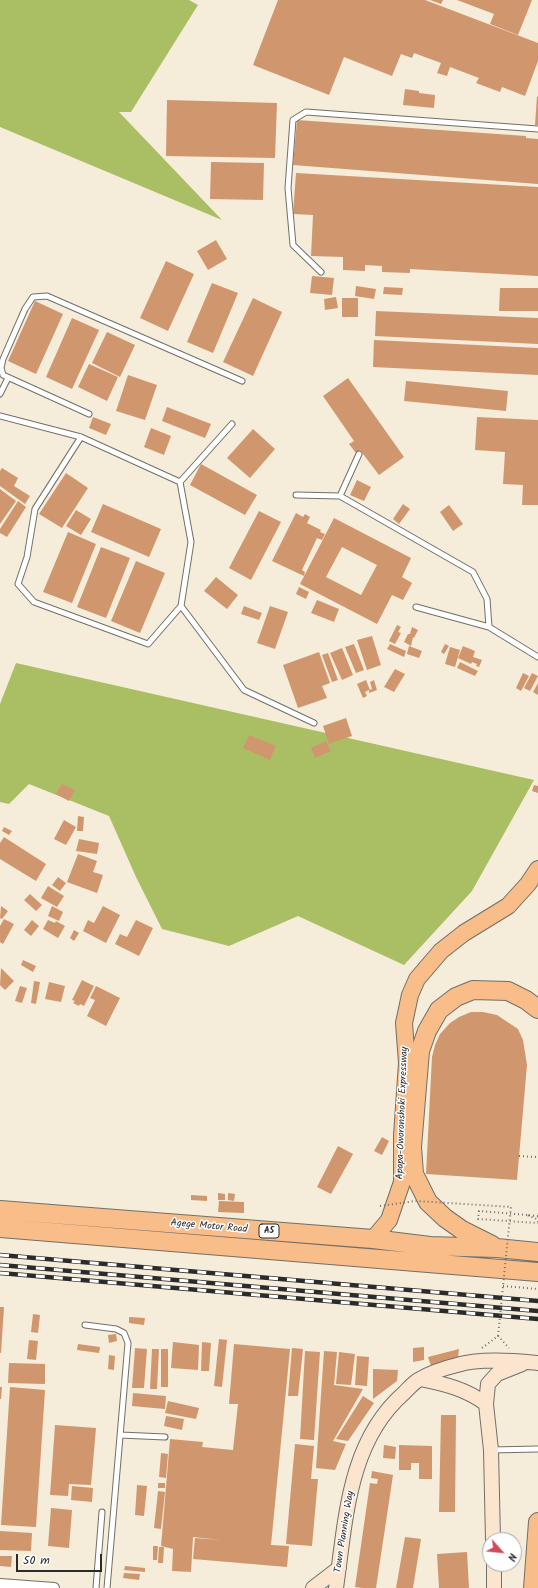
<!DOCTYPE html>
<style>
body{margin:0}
#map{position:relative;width:538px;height:1588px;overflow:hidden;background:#f5ecd9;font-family:Kalam,sans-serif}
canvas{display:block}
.north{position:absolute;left:482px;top:1532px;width:40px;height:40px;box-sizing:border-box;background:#fff;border:1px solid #aaa;border-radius:50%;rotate:117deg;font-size:11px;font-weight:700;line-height:16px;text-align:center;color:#2b2b2b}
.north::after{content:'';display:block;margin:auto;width:14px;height:18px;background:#d1495b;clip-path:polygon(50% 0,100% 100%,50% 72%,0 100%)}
.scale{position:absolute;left:16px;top:1554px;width:86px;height:18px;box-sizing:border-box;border:2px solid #2b2b2b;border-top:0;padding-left:5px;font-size:12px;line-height:14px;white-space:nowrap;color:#2b2b2b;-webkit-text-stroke:3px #fff;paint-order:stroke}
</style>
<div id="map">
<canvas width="538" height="1588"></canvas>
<div class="north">N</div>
<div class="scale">50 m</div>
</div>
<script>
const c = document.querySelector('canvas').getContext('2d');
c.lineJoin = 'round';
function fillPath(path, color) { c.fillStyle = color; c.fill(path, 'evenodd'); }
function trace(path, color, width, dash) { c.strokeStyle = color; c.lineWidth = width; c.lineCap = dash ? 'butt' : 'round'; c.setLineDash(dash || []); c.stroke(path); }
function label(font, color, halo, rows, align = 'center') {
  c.font = font + ' Kalam,sans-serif'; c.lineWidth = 3; c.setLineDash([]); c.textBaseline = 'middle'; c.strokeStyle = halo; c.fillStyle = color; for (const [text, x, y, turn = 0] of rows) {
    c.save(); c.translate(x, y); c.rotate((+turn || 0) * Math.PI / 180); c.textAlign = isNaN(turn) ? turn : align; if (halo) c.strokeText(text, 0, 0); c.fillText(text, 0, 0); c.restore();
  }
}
const green = new Path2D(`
 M0 0H189L198 5 131 112H119L222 220 0 127Z
 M16 663 534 780 472 891 404 965 298 916 229 946 162 929 136 877 109 816 29 784 9 804 0 802V704Z`);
const building = new Path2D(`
 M278 0H425L538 43V61L525 96 502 87 500 92 476 83 479 78 450 67 447 76 437 73 441 63 414 53 412 58 401 54 392 76 344 57 329 95 253 65Z
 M430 0H443L441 4Z
 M457 0H532L518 35 490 24 494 14Z
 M405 89 419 91V93L435 95 434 108 403 105Z
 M537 96 538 97V125H535Z
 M167 100 277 103 275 158 166 156Z
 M297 120 526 136V138L538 139V184L293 165Z
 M211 162 264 163 263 200 210 199Z
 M296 173 538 187V276L410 269V273L382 272V266L365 265V271L343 270V257L311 256 313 215 293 214Z
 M216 240 227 259 208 270 197 251Z
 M166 261 194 274 168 331 140 318Z
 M312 276 334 278 332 295 310 293Z
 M212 283 238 293 213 353 187 342Z
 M356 286 376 289 374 299 355 296Z
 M384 287 403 288 402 295 383 294Z
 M500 288H538V311H499Z
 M336 297 338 308 325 310 324 299Z
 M253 298 282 312 253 376 223 362Z
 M342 298H358V317H342Z
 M35 301 63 314 36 374 8 361Z
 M376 311 538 318V344L375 336Z
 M72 318 99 330 72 389 46 377Z
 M107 332 135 345 120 377 92 363Z
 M374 340 538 348V375L373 367Z
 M89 364 118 377 107 401 78 387Z
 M128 375 157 385 145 420 116 411Z
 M348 378 404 457 379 475 360 450 356 453 349 444 354 441 323 396Z
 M406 381 508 391 506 411 404 401Z
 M167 407 211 424 205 438 162 421Z
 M93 417 111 424 106 435 89 428Z
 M477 417 538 420V505H522L523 485 503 484 505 452 475 450Z
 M151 428 171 436 164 455 144 447Z
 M253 429 275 449 250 478 227 458Z
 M201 464 257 495 245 515 190 485Z
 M2 468 18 478 14 486 30 496 25 504 0 486V471Z
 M66 473 88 488 62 528 39 514Z
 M357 480 371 487 364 501 350 495Z
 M0 489 16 501 0 524Z
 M18 501 26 507 7 537 0 533V529Z
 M103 504 161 529 149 557 91 532Z
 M403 504 410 509 399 524 393 519Z
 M449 505 463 524 453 531 440 512Z
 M76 510 91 519 81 535 66 526Z
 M259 511 281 522 251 580 229 568Z
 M296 513 303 517 305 514 310 517 307 523 321 530 320 532 325 534 322 540 317 538 302 570 305 572 304 576 272 561Z
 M334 518 411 558 402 577 412 583 403 600 392 595 377 624 300 584ZM342 547 377 565 361 595 326 577Z
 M68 532 96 544 72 603 43 592Z
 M101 547 130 558 106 618 77 607Z
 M136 561 165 573 140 633 111 621Z
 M216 577 238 595 227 609 204 591Z
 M299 587 309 592 306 599 296 594Z
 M317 600 339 609 334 622 311 613Z
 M244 606 262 613 259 620 241 614Z
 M270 606 288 612 275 649 257 643Z
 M397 625 401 627 398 632 401 633 395 644 389 641Z
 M412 627 418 630 414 638 413 637 411 646 404 642 408 634H410Z
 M372 636 381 665 367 670 357 640Z
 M354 644 364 670 356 673 345 647Z
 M390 644 406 651 404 657 387 649Z
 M445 644 449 646 444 654 441 652Z
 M409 646 422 651 419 658 407 654Z
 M463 646 475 651 473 657 482 660 479 667 476 666 477 664 472 662 471 664 458 658Z
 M450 647 460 650 455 667 445 664Z
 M342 648 353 675 342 680 330 653Z
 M319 652 330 683 322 686 327 698 298 708 283 665Z
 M328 653 338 680 332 682 322 655Z
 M460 662 478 671 475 676 457 668Z
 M395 669 405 674 394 692 384 687Z
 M523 673 529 676 521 691 516 688Z
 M532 673 538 676 530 691 524 688Z
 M366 680 370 690 372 689 370 682 374 680 377 690 369 693V690L365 692 367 696 363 698 357 684Z
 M538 683V695L533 692Z
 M346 718 352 736 329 744 323 726Z
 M249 735 276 746 270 760 243 748Z
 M326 741 331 751 315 758 311 748Z
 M62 784 75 790 69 801 56 794Z
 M534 785 538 786V793L532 791Z
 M78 816 84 817 83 831H77Z
 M64 820 76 827 66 845 54 839Z
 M4 827 12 831 9 835 2 831Z
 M4 837 46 864 36 881 0 859V843Z
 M79 839 99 843 97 854 76 851Z
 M78 854 97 861 93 872 103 875 97 893 67 882Z
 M58 877 66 883 60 891 52 885Z
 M48 886 64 896 57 907 41 898Z
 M30 894 42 905 36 911 24 900Z
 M1 906 8 911 2 919 0 918Z
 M52 906 63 912 59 921 48 916Z
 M103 906 120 915 106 943 83 931 88 920 94 923Z
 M4 919 14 924 3 944 0 942V926Z
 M32 920 39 926 31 936 24 930Z
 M48 920 55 923 56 921 65 926 58 938 43 929Z
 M136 920 153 928 139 956 115 944 120 934 127 937Z
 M74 930 79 933 74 941 70 938Z
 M23 960 36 966 33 972 21 965Z
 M1 968 14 981 5 990 0 985Z
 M82 980 94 986 84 1006 80 1004 79 1006 73 1003 75 1001 72 1000Z
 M34 981 40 982 36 1004 31 1003Z
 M49 982 65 986 61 1002 45 999Z
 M20 986 27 988 22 1003 15 1001Z
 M96 986 120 998 106 1026 87 1016 95 1000 90 998Z
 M471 1012H483L497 1015 518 1029 523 1040 527 1065 517 1180 426 1174 432 1057 435 1045 440 1034 450 1023 459 1017Z
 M382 1137 389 1141 382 1155 374 1151Z
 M338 1146 353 1154 331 1194 317 1187Z
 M218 1193 225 1194V1200H218Z
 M228 1193 235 1194 234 1201 228 1200Z
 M191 1195 207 1196V1201L191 1200Z
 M219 1201 244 1202V1213L218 1212Z
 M0 1307H4L1 1353H0Z
 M33 1314 40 1315 38 1333 31 1332Z
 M129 1317 145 1318 144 1325 129 1323Z
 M116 1334 117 1341 109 1343 108 1335Z
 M219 1339 227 1340 222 1387 214 1386Z
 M29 1340 38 1341 36 1360 27 1359Z
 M173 1342 199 1345 198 1370 171 1368Z
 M202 1342 211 1343 209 1371H201Z
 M78 1344 100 1347 99 1353 77 1350Z
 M234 1344 290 1349 271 1545 289 1546 287 1567 193 1559 195 1538 221 1540 193 1537 191 1572 172 1571 173 1549 161 1546 162 1535 172 1536 162 1535 170 1439 203 1442 202 1447 233 1450 238 1404H229Z
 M424 1347V1360L413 1362V1348Z
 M135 1348 147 1349 144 1388H132Z
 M292 1348 303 1349 298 1396H288Z
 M152 1349H159L157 1389H150Z
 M161 1349H168V1387H161Z
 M459 1349 458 1358 431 1366 428 1357Z
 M305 1351 320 1352 314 1440 300 1439Z
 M324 1351 337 1352 334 1385 363 1389 333 1441 346 1444 335 1470 316 1468Z
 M339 1352 355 1354 351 1385 336 1384Z
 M109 1355 115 1356 114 1370 108 1369Z
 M357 1356 369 1357 367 1386 355 1385Z
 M9 1363 45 1364V1384L8 1383Z
 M373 1369 398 1370 397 1381 373 1399Z
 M0 1387H2L1 1399H0Z
 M10 1387 45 1390 36 1527 1 1525Z
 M133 1393 166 1396 165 1409 132 1406Z
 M363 1396 374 1403 348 1441 336 1439Z
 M168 1401 199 1408 196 1419 165 1413Z
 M441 1415H456L455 1512H439Z
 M166 1416 184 1419 182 1430 164 1426Z
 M55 1425 96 1428 91 1485 69 1484 68 1496 50 1495Z
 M295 1444 314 1446 311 1479H318L312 1546 286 1544Z
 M384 1445 396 1447 395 1459 383 1458Z
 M399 1445 432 1446V1479H419V1463H411V1470H399Z
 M161 1453 168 1454 166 1478 159 1477Z
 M372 1471 393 1475 376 1588H363L355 1587 370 1483 377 1484 378 1479 371 1478Z
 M158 1483H165V1488H158Z
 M137 1485 147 1486 144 1516 135 1515Z
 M72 1486 93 1488 92 1502 71 1500Z
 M158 1491 165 1492 161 1529 154 1528Z
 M51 1508 72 1510 69 1548 48 1546Z
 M0 1531 32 1533 31 1551 0 1550Z
 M405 1537 421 1539 413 1588H396Z
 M153 1546H158L157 1560H153Z
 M159 1547H164L163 1563H158Z
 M467 1552 469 1588H439L437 1554Z
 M0 1556H12L11 1567 0 1566Z
 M125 1566 145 1568V1572L124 1570Z
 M124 1573 140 1574 139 1580 123 1578Z`);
const path = new Path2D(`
 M519 1156 538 1157
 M527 1215 479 1211 478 1219 538 1223
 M538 1216 527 1215 537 1219 538 1222
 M503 1286 538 1289
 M482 1348 498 1336 509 1348`);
const lane = new Path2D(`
 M321 272 293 245 288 188 293 120 306 112 538 129
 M0 394 8 378
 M89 414 3 375 1 368 3 359 25 309 33 297 47 296 242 381
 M0 416 81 437 180 482 191 542 181 606 148 644 34 602 18 584 27 557 35 509 81 437
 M180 482 232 424
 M296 495 340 496 473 572 487 599 489 627 538 657
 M340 496 359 454
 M181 606 244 690 314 723
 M416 607 489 627
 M85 1325 116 1329 124 1333 128 1343 107 1588
 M120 1435 165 1437
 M491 1450 538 1449
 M96 1588 102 1512`);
const street = new Path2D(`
 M0 1584 54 1588`);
const secondary = new Path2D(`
 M420 1379C445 1384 466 1389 486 1404L491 1450 493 1540
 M486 1404 488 1384 497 1374 522 1364
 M494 1564V1588
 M313 1588 339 1568
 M336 1588C346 1519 348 1442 404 1393 409 1388 414 1382 420 1379 430 1373 445 1368 457 1365 480 1358 514 1361 538 1363`);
const primary = new Path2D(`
 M373 1239 389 1220 402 1182V1135L407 1063 404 1023 410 995 417 979 441 951 464 933 508 906 528 884 538 869`);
const highway = new Path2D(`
 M0 1210 373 1239 430 1246 497 1248 538 1252
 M0 1228 538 1272
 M492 1245 462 1230 445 1218 428 1202 414 1174 412 1147 420 1051 427 1031 439 1010 456 997 473 990 508 991 526 1000 538 1009
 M533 1588 538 1522`);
const rail = new Path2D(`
 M0 1255 538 1301
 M0 1265 538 1311
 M0 1273 538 1319`);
const pathBridge = new Path2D(`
 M380 1206 415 1201 511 1207 498 1336`);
const shields = [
 [269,1231,20]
];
const shieldNames = [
 ["A5",269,1231]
];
const streetNames = [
 ["Apapa-Oworonshoki Expressway",403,1113,-88],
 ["Agege Motor Road",209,1227,5],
 ["Town Planning Way",345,1532,-81]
];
fillPath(green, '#aabf64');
fillPath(building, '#d0976f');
trace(lane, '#726f68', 7);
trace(street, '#726f68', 12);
trace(secondary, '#726f68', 16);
trace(primary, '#726f68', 18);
trace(highway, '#726f68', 20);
trace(path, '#726f68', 2, [1, 3]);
trace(lane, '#fff', 5);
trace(street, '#fff', 10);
trace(secondary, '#fce5cf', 14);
trace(primary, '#f8bd88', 16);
trace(highway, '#f8bd88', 18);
trace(rail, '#2b2b2b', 4.5);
trace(rail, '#fff', 3, [9]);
trace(pathBridge, '#726f68', 2, [1, 3]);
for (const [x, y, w] of shields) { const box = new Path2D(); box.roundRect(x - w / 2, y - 7, w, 14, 3); c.fillStyle = '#fff'; c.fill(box); trace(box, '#2b2b2b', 1); }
label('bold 9px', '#2b2b2b', null, shieldNames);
label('10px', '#2b2b2b', '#fff', streetNames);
</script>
